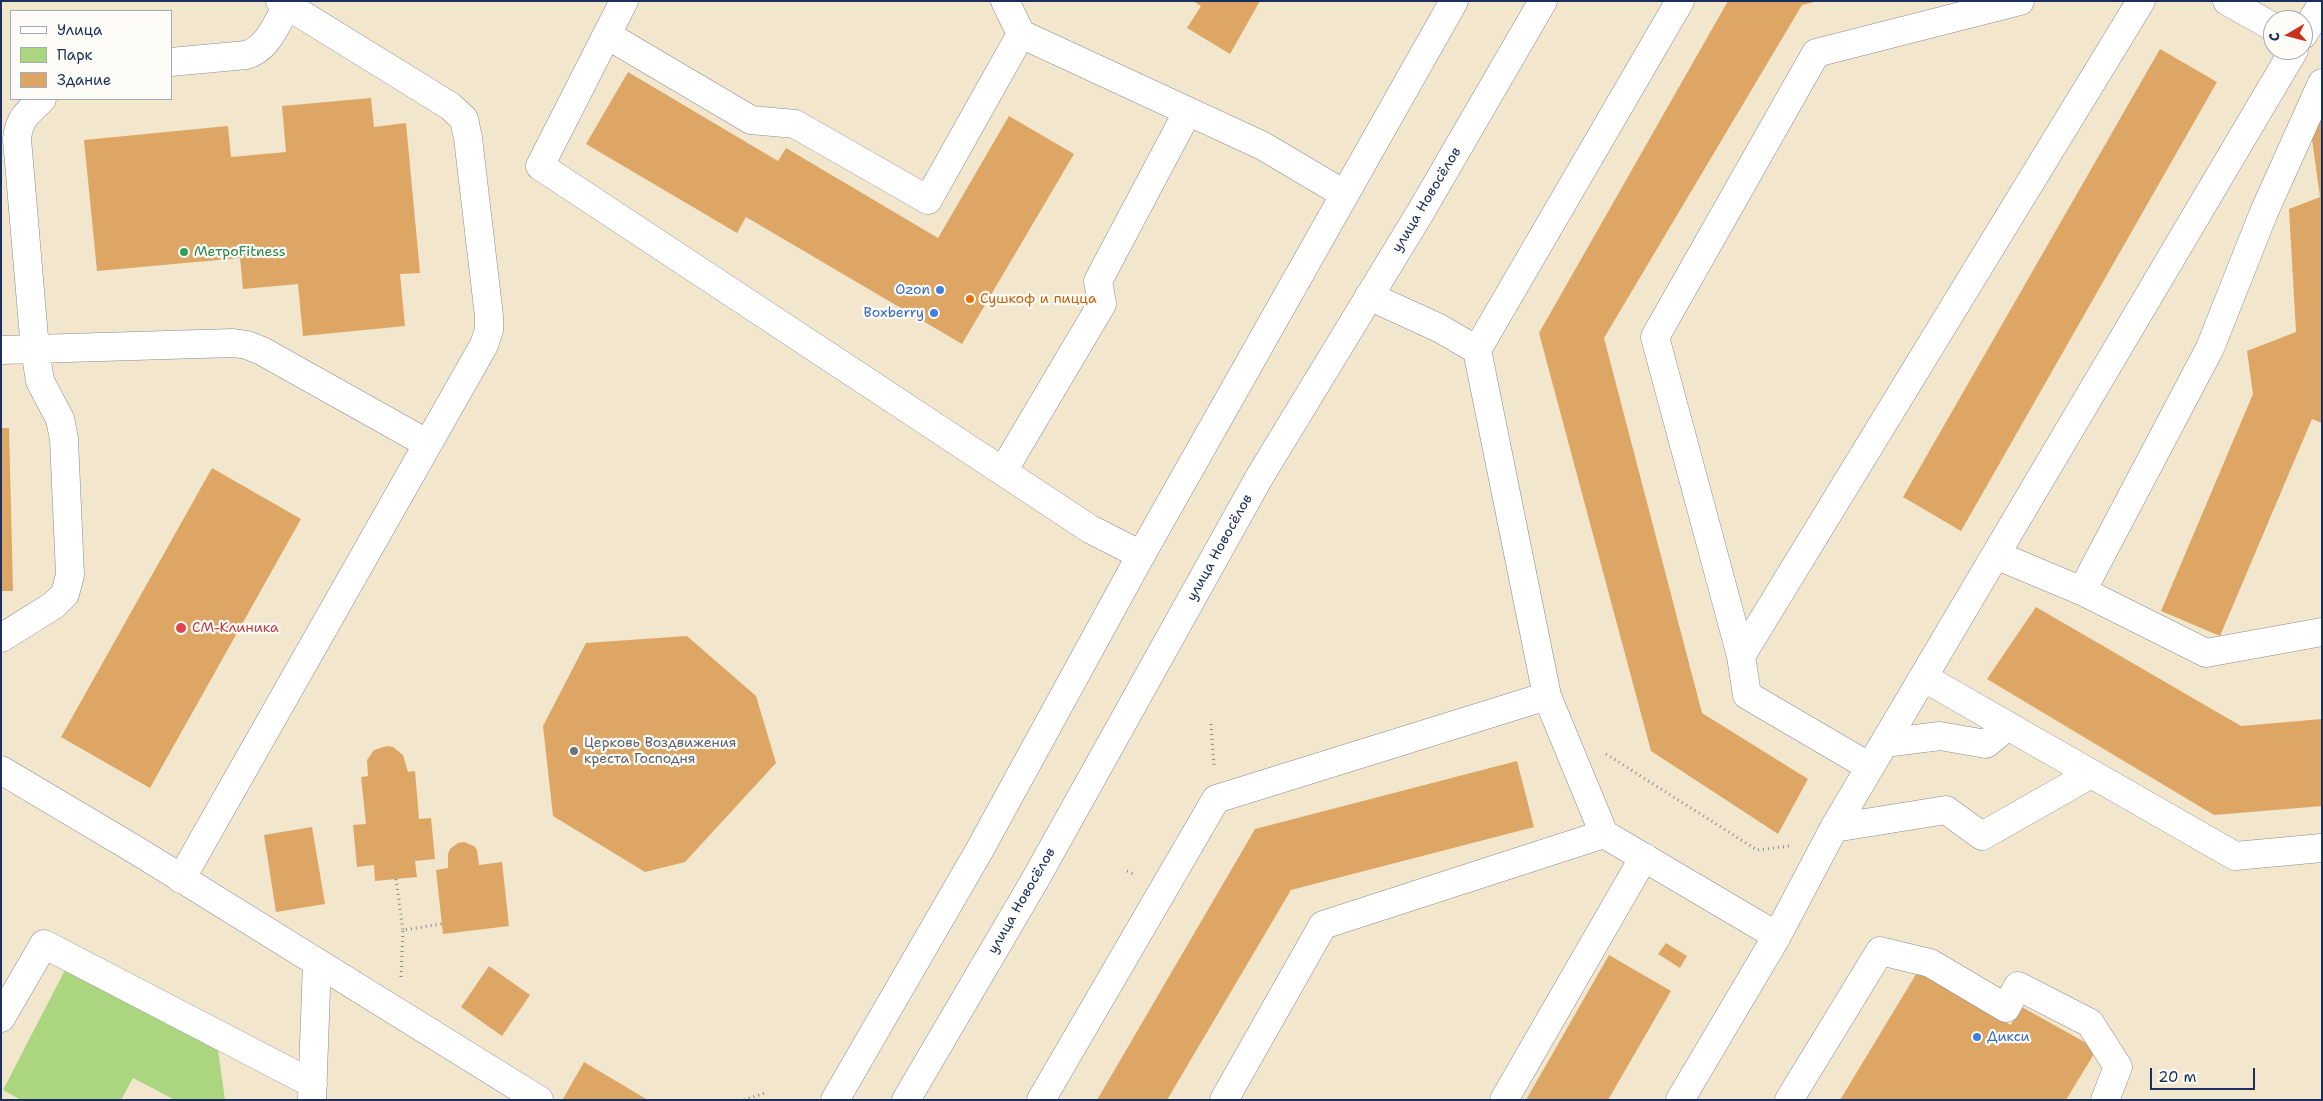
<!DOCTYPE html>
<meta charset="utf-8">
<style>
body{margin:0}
#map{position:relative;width:2323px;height:1101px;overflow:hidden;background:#f2e7cc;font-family:"Shantell Sans",sans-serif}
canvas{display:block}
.frame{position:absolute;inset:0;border:2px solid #1b2f5e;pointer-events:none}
.legend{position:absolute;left:10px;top:10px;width:162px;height:90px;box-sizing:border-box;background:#fdfcf7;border:1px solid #a3aaba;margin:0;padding:6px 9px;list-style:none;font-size:15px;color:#1b2f5e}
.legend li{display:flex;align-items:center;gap:10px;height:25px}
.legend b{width:25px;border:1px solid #a3aaba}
.north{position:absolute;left:2263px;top:10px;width:50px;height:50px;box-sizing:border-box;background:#fdfcf7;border:1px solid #a3aaba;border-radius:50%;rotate:262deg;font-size:14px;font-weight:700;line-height:20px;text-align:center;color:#1b2f5e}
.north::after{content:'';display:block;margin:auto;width:18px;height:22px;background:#c8321e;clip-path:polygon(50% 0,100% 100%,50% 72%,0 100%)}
.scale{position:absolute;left:2150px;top:1068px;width:105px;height:22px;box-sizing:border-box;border:2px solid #1b2f5e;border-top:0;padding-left:6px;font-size:15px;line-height:18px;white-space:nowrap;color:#1b2f5e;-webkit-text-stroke:4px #fdfcf7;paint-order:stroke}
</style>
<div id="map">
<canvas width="2323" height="1101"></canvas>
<div class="frame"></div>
<ul class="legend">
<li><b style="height:6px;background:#fff"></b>Улица</li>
<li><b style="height:14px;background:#acd580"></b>Парк</li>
<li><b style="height:14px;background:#dda665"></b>Здание</li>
</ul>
<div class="north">С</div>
<div class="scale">20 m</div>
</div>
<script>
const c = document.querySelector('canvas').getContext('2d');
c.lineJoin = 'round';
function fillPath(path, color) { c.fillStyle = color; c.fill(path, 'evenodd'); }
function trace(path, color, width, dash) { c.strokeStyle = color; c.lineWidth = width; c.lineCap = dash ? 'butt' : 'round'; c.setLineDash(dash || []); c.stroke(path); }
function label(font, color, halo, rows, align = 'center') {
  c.font = font + ' "Shantell Sans",sans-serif'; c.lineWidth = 4.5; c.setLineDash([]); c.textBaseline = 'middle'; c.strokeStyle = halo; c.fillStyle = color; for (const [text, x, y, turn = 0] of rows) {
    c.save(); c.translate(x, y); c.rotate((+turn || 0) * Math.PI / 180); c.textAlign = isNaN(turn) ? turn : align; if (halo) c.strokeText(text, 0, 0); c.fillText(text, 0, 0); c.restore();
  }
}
const green = new Path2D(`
 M65 970 218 1050 225 1100H175L133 1078 121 1100H21L3 1090Z`);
const building = new Path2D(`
 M1193 1H1260L1230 54 1187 28 1201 6Z
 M1728 1 1814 2 1802 5 1604 338 1702 713 1808 779 1778 834 1651 751 1539 333Z
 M2160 49 2217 82 1961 531 1903 497Z
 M628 72 778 161 786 148 938 238 1009 116 1074 154 962 344 746 217 737 233 586 144Z
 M371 98 374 127 406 123 420 273 400 274 405 326 303 336 298 284 243 289 240 258 97 271 84 140 228 126 231 157 286 152 282 106Z
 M2322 116V423L2312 419 2220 636 2161 611 2253 394 2247 351 2296 332 2289 209 2320 197 2311 132Z
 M1 428H9L13 591H1Z
 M212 468 301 519 150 788 61 737Z
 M2036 607 2241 726 2322 719V806L2214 815 1987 679Z
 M687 636 756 696 776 763 685 862 645 872 553 816 543 726 586 643Z
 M387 746 393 747 403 755 408 772 415 771 419 819 431 818 435 859 415 861 417 877 375 881 374 865 357 867 353 825 366 824 361 777 368 776 367 760 374 750Z
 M1517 761 1534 827 1291 890 1167 1100H1097L1255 829Z
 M312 827 325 904 276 912 264 835Z
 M464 842 474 846 477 850 479 865 502 862 509 926 443 934 436 870 448 868V854L450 849 458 843Z
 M1666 943 1687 956 1680 968 1658 954Z
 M1609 955 1671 991 1608 1100H1526Z
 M489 966 530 995 502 1036 461 1007Z
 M1918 971 2011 1025 2020 1006 2097 1049 2066 1100H1840Z
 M584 1062 648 1100 563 1099Z`);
const path = new Path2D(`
 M1211 724 1214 766
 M1606 754 1757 850 1789 846
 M1127 871 1135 875
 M396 879 403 930
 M401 977 403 930 442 924
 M744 1100 765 1093`);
const minor = new Path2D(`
 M624 1 540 166 1090 529 1141 555
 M1005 1 1021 34
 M2227 1 2273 27
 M607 35 751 120 795 124 928 200 1021 34 1263 146 1344 194
 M2303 35 2322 4
 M171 62 246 55C268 49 276 24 287 6
 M42 99C27 113 19 119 17 139L35 349 233 343 247 345 262 351 428 444
 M1369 296 1439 328 1477 350 1547 696 1604 834 1777 936
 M1 350 35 349 40 381 60 419 64 439 70 575 65 594 54 605 1 638
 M1477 350 1680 1
 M1003 471 1102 304 1098 281 1188 111
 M1996 555 2082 591 2210 348 2264 212 2322 83
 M2082 591 2206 653 2322 632
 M1741 656 2141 1
 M1923 677 2008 726
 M1884 743 1940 736 1986 744 2008 726 2235 856 2322 848
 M1870 767 1747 695 1741 656 1655 337 1816 53 2020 1
 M1 770 139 852 539 1100
 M1834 828 1946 810 1982 836 2091 774
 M181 879 484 345 489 330V316L468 138 464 119 450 106 280 1
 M1 1018 44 944 313 1084
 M312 1100 317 962
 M1041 1100 1216 799 1547 696
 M1224 1100 1323 925 1604 834
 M1504 1100 1644 857
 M1680 1100 1777 936 1834 828 2294 50
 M1789 1100 1880 951 1930 963 2006 1008 2018 986 2090 1023 2118 1067 2105 1100`);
const major = new Path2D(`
 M835 1100 979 851 1141 555 1454 1
 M906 1100 1035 880 1260 476 1420 213 1543 1`);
const markers = [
 [184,252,5,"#2e9e5b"],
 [940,290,5,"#3f7fe0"],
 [970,299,5,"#e8710a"],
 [934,313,5,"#3f7fe0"],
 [181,628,6,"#e0444e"],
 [574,751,5,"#6b7280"],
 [1977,1037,5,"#3f7fe0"]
];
const streetNames = [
 ["улица Новосёлов",1427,200,-59],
 ["улица Новосёлов",1220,548,-61],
 ["улица Новосёлов",1022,901,-60]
];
const leisureNames = [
 ["МетроFitness",194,252]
];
const shopNames = [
 ["Ozon",930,290],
 ["Boxberry",924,313],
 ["Дикси",1987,1037,"left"]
];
const foodNames = [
 ["Сушкоф и пицца",980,299]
];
const healthNames = [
 ["СМ-Клиника",192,628]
];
const worshipNames = [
 ["Церковь Воздвижения",584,743],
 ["креста Господня",584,759]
];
fillPath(green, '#acd580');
fillPath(building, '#dda665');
trace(minor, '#868b95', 29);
trace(major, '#868b95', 29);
trace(path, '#868b95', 3, [1, 4]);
trace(minor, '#fff', 28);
trace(major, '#fff', 28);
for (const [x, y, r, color] of markers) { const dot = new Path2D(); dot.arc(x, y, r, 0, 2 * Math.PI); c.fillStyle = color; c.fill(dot); trace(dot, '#fdfcf7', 2); }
label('14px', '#1b2f5e', '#fdfcf7', streetNames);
label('14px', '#27864d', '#fdfcf7', leisureNames, 'left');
label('14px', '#366cbe', '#fdfcf7', shopNames, 'right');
label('14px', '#c56008', '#fdfcf7', foodNames, 'left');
label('14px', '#be3a42', '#fdfcf7', healthNames, 'left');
label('14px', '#5b616d', '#fdfcf7', worshipNames, 'left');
</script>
